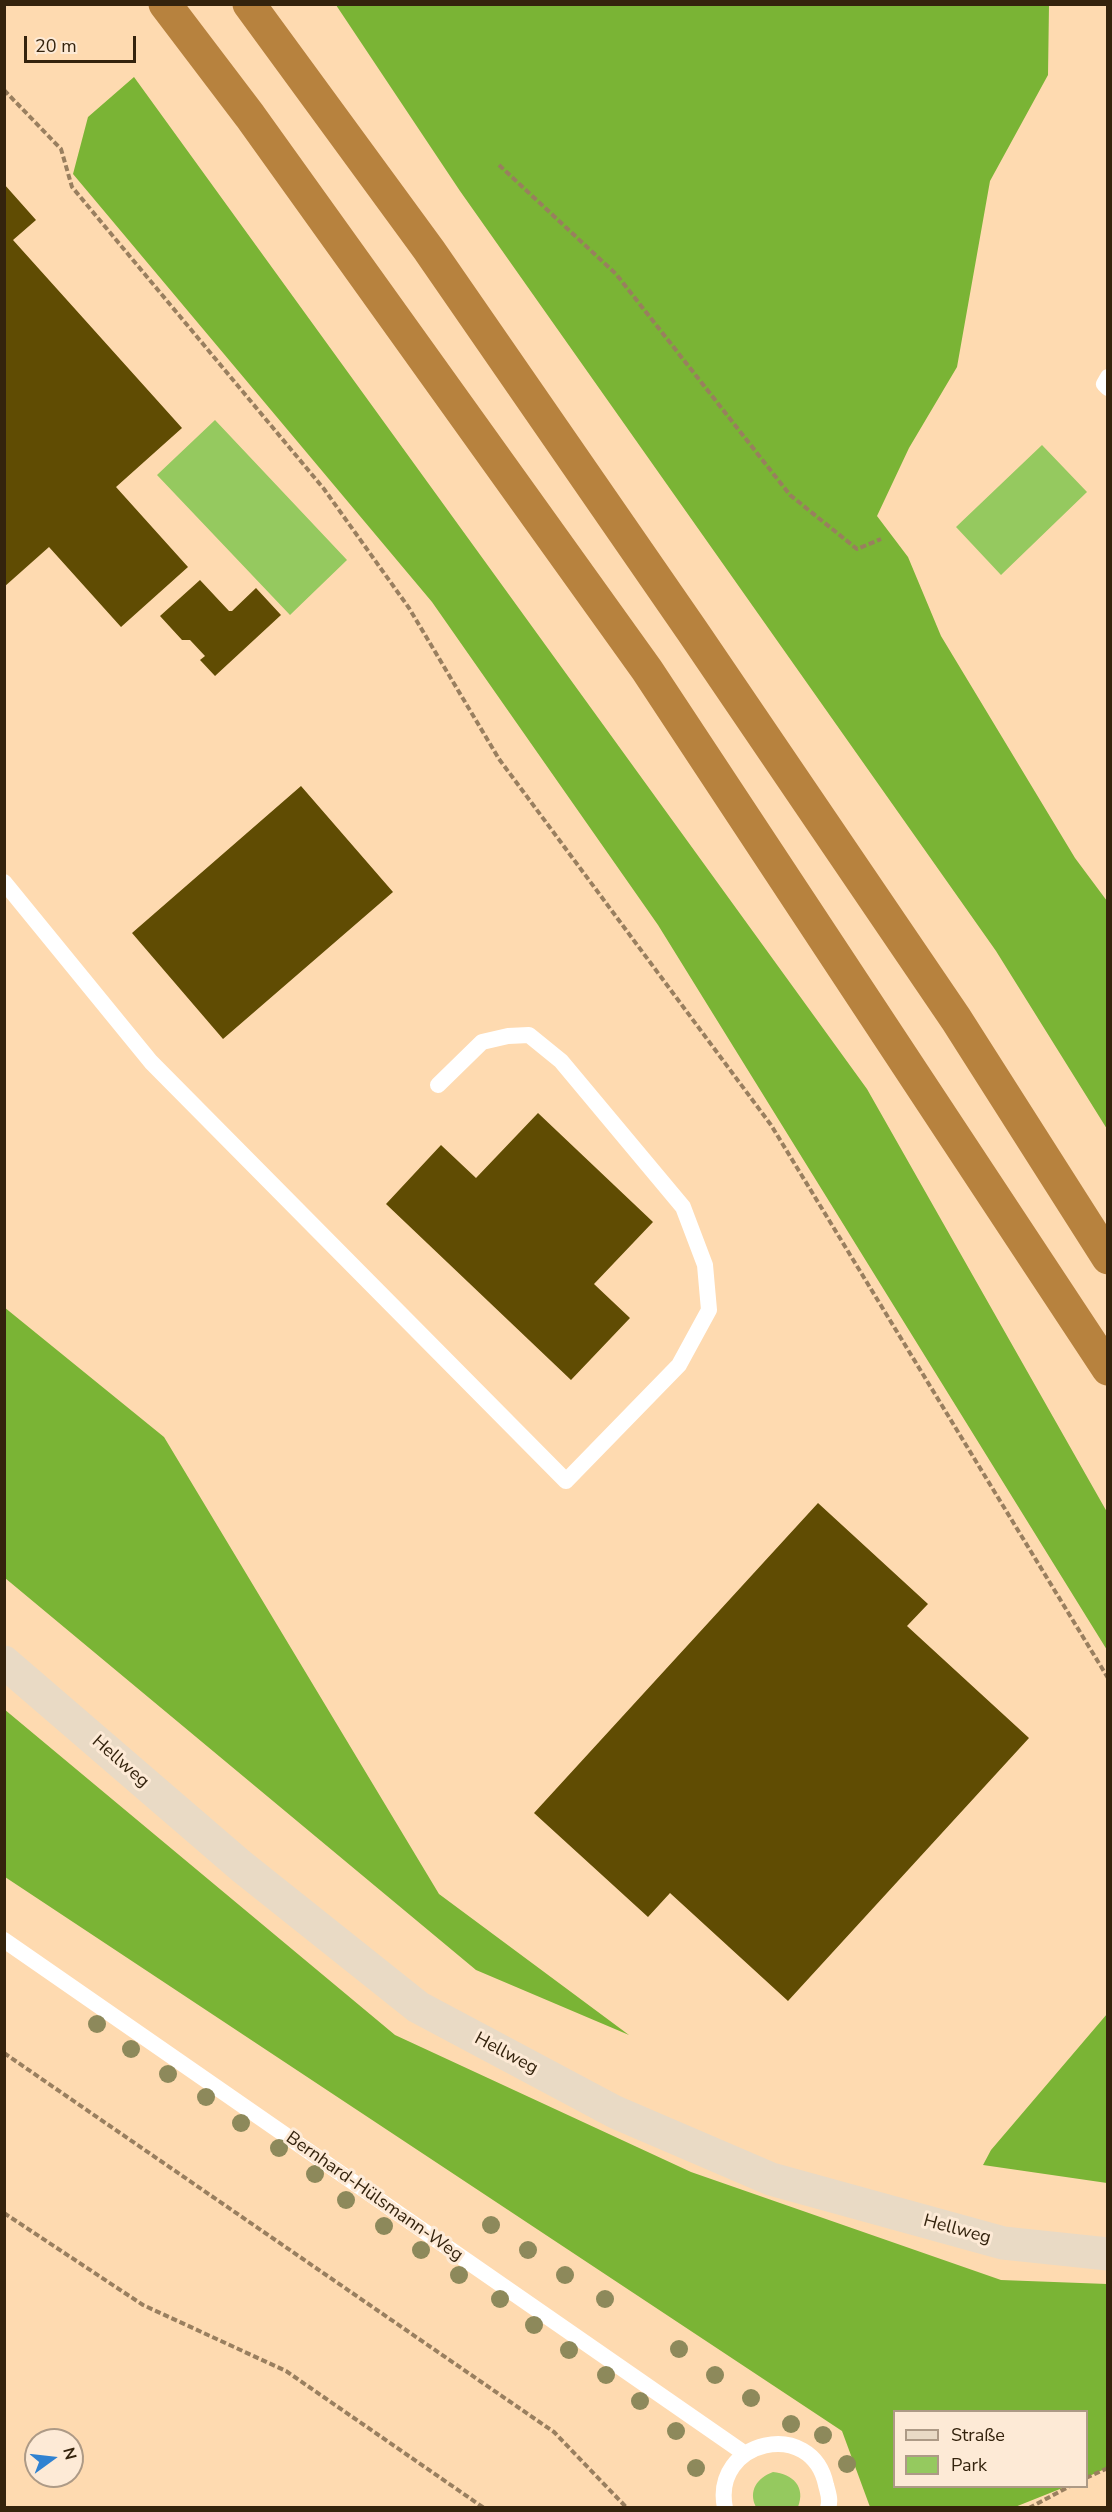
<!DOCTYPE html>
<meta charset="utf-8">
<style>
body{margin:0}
#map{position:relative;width:1112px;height:2512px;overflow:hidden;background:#fedab0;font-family:"Nunito Sans",sans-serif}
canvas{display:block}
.frame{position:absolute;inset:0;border:6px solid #34230d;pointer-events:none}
.legend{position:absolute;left:893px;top:2410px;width:195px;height:78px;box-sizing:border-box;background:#fdead6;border:2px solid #ad9a86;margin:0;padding:8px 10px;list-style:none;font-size:18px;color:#34230d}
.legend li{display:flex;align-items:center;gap:12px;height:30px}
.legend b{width:30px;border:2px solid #ad9a86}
.north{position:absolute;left:24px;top:2428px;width:60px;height:60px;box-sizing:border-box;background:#fdead6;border:2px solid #ad9a86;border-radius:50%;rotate:75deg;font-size:16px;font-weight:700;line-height:24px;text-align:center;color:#34230d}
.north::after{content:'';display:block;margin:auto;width:21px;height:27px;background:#3082d1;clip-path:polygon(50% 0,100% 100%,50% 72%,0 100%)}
.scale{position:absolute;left:24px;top:36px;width:112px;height:27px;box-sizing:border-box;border:3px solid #34230d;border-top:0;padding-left:8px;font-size:18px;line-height:21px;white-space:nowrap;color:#34230d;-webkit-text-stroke:4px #fdead6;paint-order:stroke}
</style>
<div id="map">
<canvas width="1112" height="2512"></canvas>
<div class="frame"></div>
<ul class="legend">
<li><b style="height:8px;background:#e9dac5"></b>Straße</li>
<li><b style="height:16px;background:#95c95f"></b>Park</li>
</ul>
<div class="north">N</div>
<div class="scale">20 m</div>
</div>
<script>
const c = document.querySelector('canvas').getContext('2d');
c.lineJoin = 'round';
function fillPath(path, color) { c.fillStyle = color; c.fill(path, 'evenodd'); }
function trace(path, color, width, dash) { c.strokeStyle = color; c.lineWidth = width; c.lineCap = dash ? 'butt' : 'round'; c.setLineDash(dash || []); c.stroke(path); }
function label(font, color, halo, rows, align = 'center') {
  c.font = font + ' "Nunito Sans",sans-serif'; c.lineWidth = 6; c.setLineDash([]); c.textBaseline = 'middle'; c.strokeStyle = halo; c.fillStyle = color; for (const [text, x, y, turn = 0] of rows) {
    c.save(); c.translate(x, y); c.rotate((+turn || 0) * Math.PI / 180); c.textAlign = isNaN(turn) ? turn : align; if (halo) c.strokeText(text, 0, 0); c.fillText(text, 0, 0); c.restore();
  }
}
const green = new Path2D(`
 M215 420 347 560 290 615 157 475Z
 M1042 445 1087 492 1001 575 956 527Z
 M773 2472C793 2474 806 2487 798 2507H756C748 2491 757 2478 773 2472Z`);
const forest = new Path2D(`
 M336 5H1049L1048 75 990 181 957 367 909 448 877 516 908 557 941 636 1075 858 1107 901V1129L996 951 460 191Z
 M134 77 867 1089 1107 1512V1650L658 925 432 602 73 174 88 117Z
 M4 1307 164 1437 439 1894 629 2035 476 1970 5 1578Z
 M4 1709 395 2035 691 2172 1001 2280 1107 2284V2468L1087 2477 1086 2412H894V2486L1065 2487 1015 2507H870L842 2431 5 1877Z
 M1107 2014V2183L983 2165 991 2150Z`);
const building = new Path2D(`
 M4 184 36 220 13 240 182 428 116 487 188 567 121 627 49 547 4 587Z
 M200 580 229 611H232L256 588 281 615 215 676 200 660 205 656 190 640H182L160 616Z
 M301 786 393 892 223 1039 132 933Z
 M538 1113 653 1222 594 1284 630 1318 571 1380 386 1204 441 1145 476 1178Z
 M818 1503 928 1604 907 1626 1029 1738 788 2001 670 1893 648 1917 534 1813Z`);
const path = new Path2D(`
 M4 90 61 149 72 187 324 489 409 608 499 759 771 1125 1108 1678
 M499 165 616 274 790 495 857 549 881 539
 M4 2053 554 2432 627 2508
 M4 2213 143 2305 286 2371 484 2508
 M1086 2478 1108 2468
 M1029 2508 1070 2486`);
const lane = new Path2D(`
 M1108 377 1104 384 1108 388
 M4 882 151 1062 566 1481 679 1365 709 1310 705 1265 683 1207 561 1061 529 1035 508 1036 482 1042 438 1085
 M4 1940 744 2453
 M725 2508C711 2440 812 2417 826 2485 828 2493 831 2500 828 2508`);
const secondary = new Path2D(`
 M4 1662 241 1866 418 2007 615 2112 771 2179 1003 2243 1108 2254`);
const highway = new Path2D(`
 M165 4 250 116 647 670 1108 1369
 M249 4 429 250 693 632 956 1019 1108 1258`);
const trees = [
 [97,2024],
 [131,2049],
 [168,2074],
 [206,2097],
 [241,2123],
 [279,2148],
 [315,2174],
 [346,2200],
 [491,2225],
 [384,2226],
 [421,2250],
 [528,2250],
 [459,2275],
 [565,2275],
 [500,2299],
 [605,2299],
 [534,2325],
 [679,2349],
 [569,2350],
 [606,2375],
 [715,2375],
 [751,2398],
 [640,2401],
 [791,2424],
 [676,2431],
 [823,2435],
 [847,2464],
 [696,2468]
];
const streetNames = [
 ["Hellweg",120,1762,41],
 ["Hellweg",506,2054,28],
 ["Bernhard-Hülsmann-Weg",374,2197,35],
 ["Hellweg",957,2230,15]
];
fillPath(green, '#95c95f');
fillPath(forest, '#7ab435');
fillPath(building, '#604c03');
trace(path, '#997f5f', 4, [6, 3]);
trace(lane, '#fff', 16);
trace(secondary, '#e9dac5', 33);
trace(highway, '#b7823e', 33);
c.fillStyle = '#8d895b';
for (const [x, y] of trees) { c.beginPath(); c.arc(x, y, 9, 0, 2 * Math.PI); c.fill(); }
label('18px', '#34230d', '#fdead6', streetNames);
</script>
